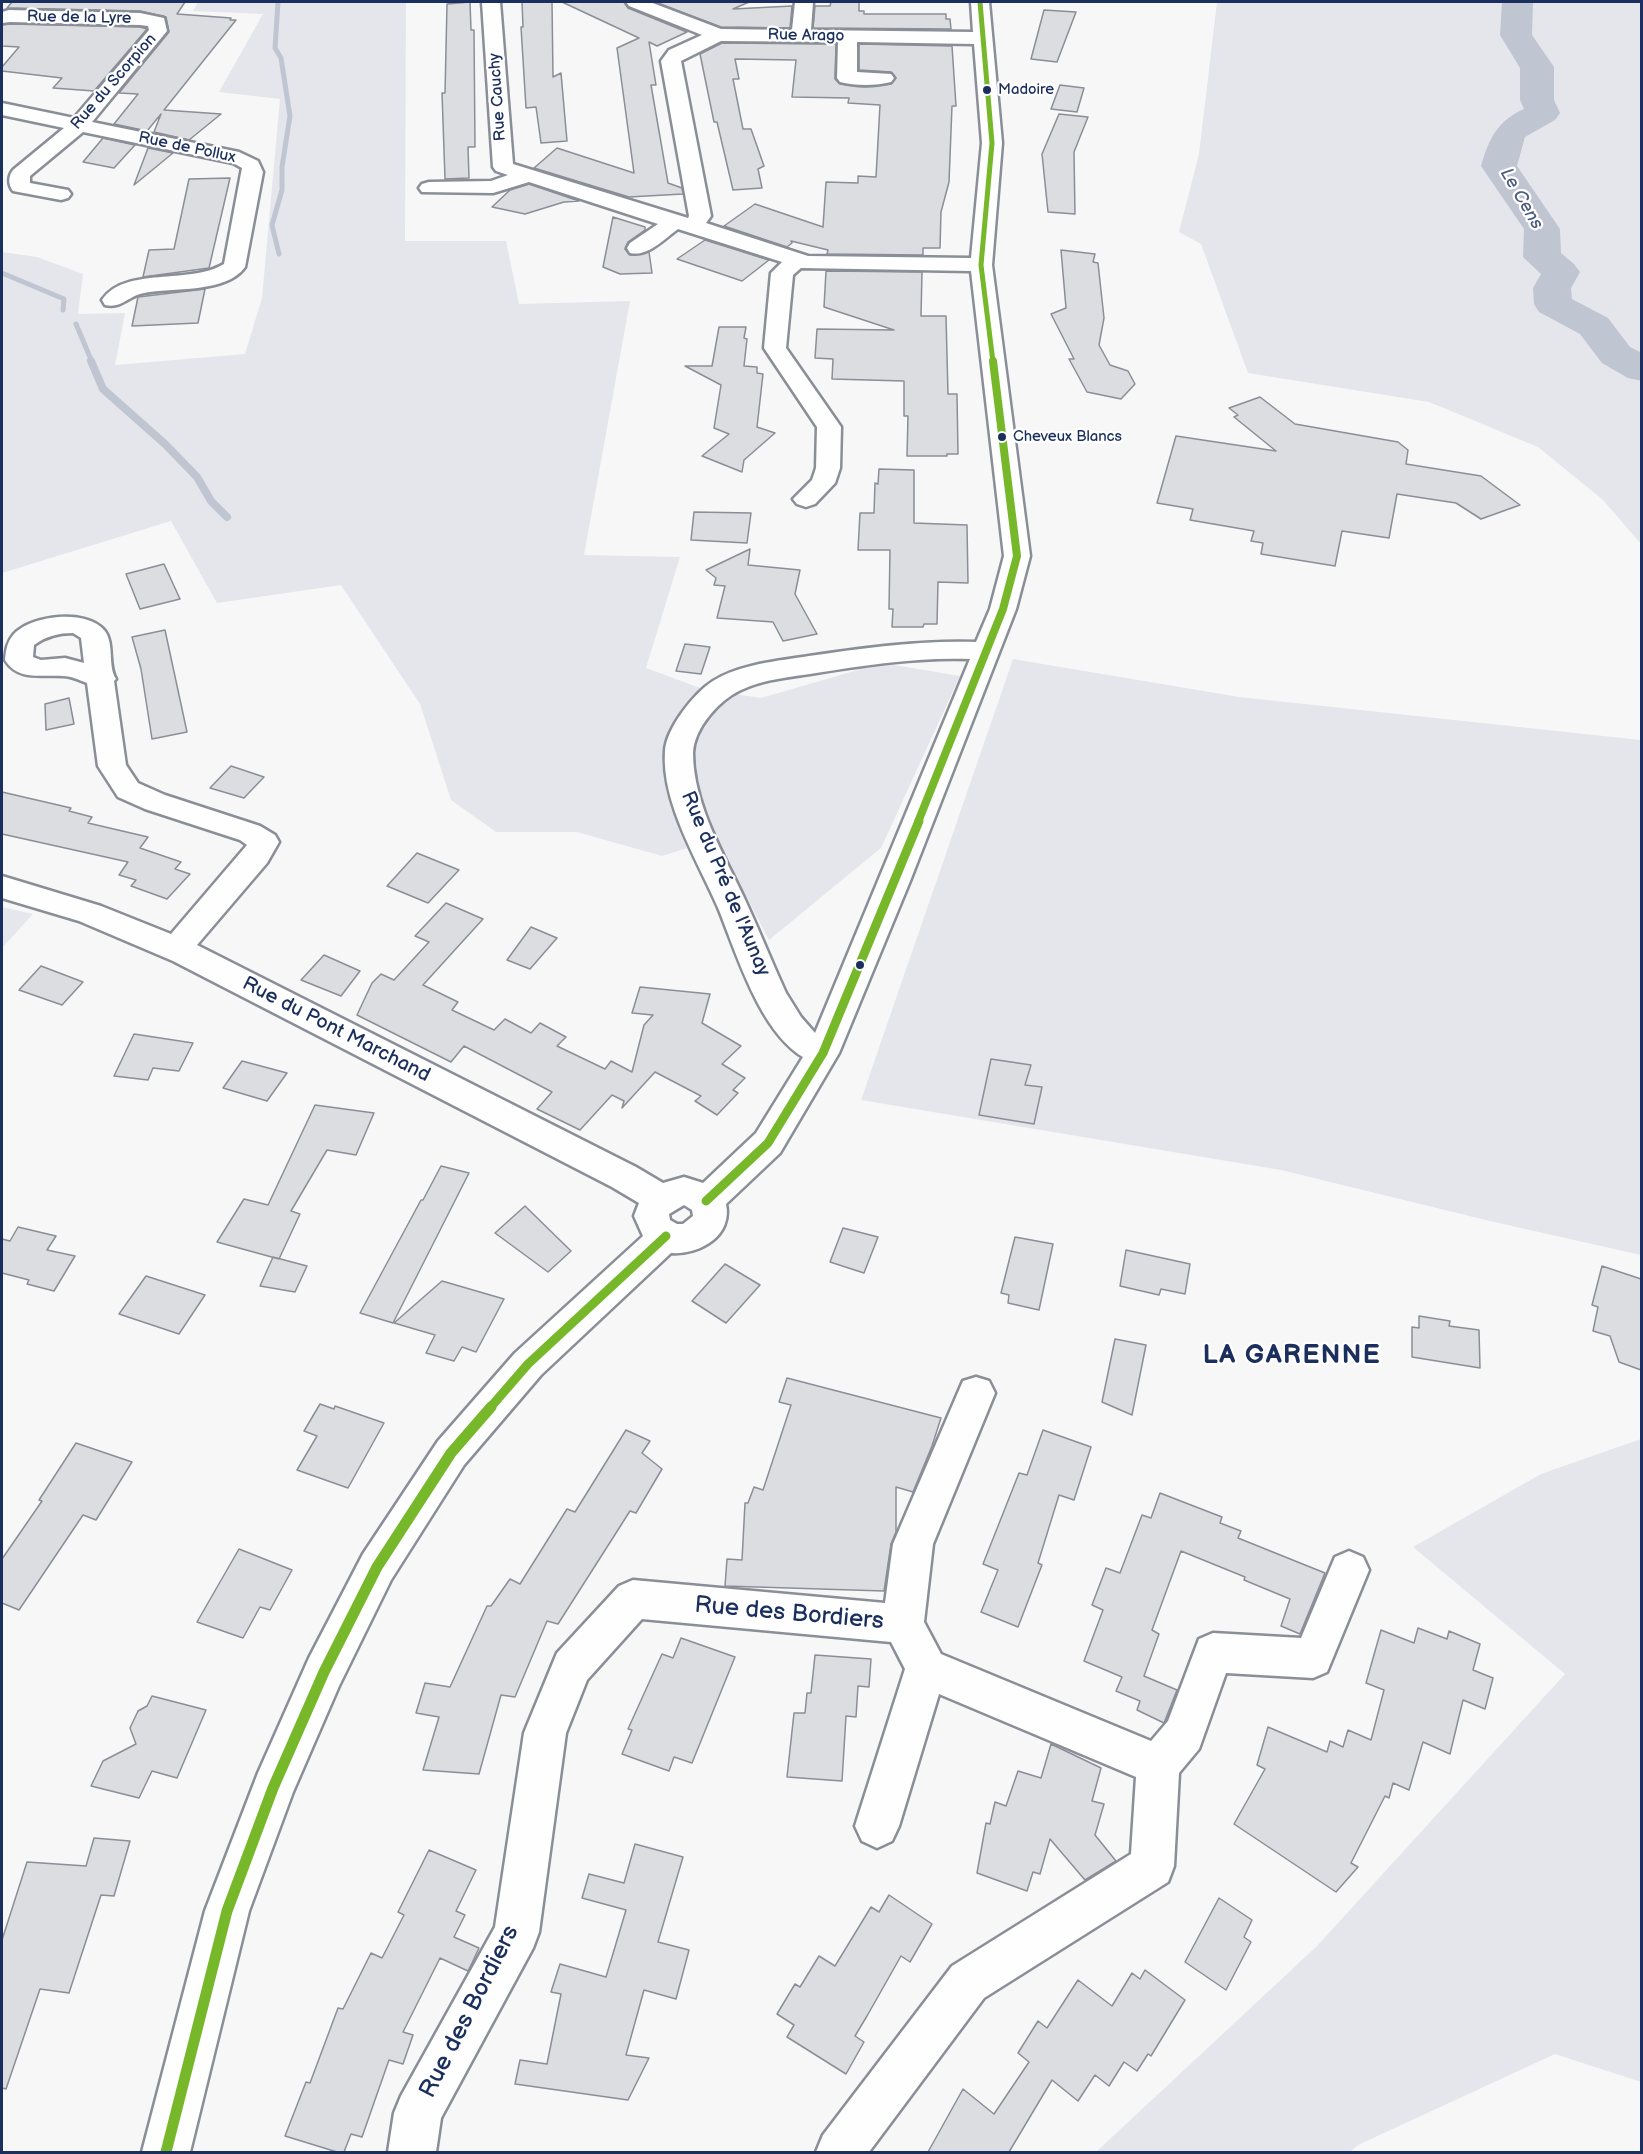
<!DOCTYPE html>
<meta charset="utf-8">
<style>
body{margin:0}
#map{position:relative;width:1643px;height:2154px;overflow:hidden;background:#f7f7f8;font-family:"Balsamiq Sans",sans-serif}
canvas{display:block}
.frame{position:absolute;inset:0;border:3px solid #1b2f5e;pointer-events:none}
</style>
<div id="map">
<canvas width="1643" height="2154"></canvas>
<div class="frame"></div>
</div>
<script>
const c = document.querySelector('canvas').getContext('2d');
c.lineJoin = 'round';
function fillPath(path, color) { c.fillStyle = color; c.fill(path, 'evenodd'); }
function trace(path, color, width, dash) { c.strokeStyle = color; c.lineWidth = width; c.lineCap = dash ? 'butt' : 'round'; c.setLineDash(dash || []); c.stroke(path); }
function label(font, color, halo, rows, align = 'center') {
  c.font = font + ' "Balsamiq Sans",sans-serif'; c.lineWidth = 4.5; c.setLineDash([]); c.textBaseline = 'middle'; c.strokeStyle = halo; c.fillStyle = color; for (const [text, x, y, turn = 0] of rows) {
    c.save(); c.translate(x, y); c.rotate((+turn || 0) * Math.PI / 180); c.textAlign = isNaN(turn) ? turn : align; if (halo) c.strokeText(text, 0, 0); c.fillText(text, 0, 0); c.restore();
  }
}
const built = new Path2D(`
 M2 907 33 914 2 948Z`);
const green = new Path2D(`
 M198 2H406L405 241H506L519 304 630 301 584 555 680 557 646 668 703 689 761 698 882 663 960 676 881 848 769 940 716 839 662 856 577 832H496L451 800 420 704 341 585 217 603 171 521 2 573V252L37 257 83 274 78 314 125 313 115 365 245 354 262 298 280 99 219 92 263 14 193 11Z
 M1217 2H1641V544L1603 500 1538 447 1429 402 1248 373 1201 244 1179 232 1199 154Z
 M1013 659 1239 697 1641 740V1255L1494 1222 1281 1170 861 1100Z
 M1641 1439V2082L1555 2054 1358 2145 1350 2152H1096L1317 1946 1565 1674 1413 1547 1541 1474Z`);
const streamFar1 = new Path2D(`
 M278 2 275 48 281 58 290 116 282 167V190L272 225 279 254
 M2 273 64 299 63 310
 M76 324 92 362`);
const stream = new Path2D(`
 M91 361 103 389 165 444 197 477 211 501 227 517`);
const river = new Path2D(`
 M1502 2H1533L1532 35 1554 67V100L1560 113 1555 120 1525 137 1517 166 1560 229 1561 253 1574 264 1580 272 1571 288 1572 299 1608 318 1630 347 1642 353V381L1628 378 1602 363 1580 334 1539 312 1534 304 1533 288 1541 274 1523 257 1524 229 1481 166C1489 139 1497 121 1524 109L1520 100V68L1500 35Z`);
const building = new Path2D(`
 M12 2H185L177 14 231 18 230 20H236L164 110 221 114 189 140 154 132 161 114 147 131 114 124 138 94 119 93 169 32 166 17 140 11 7 8Z
 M470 2 471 30H474L475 147H468L469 178 445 179 442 93H445L447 4Z
 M522 2H552L553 77 561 73 567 141 541 143 536 107 526 108 521 27H523Z
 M562 2H624L628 8 687 32 657 46 649 42 656 85H651L668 183 682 188 683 194 629 197 534 168 557 148 634 173 617 48 639 38Z
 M655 2H749L733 9 792 6 790 28 721 27Z
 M831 2H859V11H864V14H946V19H950L951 29 813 28 815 6H830Z
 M1044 10 1076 12 1057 62 1031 59Z
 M10 24 140 27 147 29 94 91 53 88 62 78 2 71V67L19 47 2 46V25Z
 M722 43 836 44 835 79 840 84 865 87 891 84 896 78 891 72 859 70V44L952 46 956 106H952L949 182 941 212 940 248H923V255L827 254 828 250 791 241 792 243 787 247 724 226 755 204 823 227 826 182 858 183V176L876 177 880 105 848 103 849 98 792 97 796 60 735 59 739 79H733L743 129H751L764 166 758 169 762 188 733 190 717 122H714L700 54Z
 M1060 85 1084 88 1077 112 1051 109Z
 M1059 114 1088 117 1074 152 1075 214 1048 212 1042 154Z
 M103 138 135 145 114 168 83 162Z
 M148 148 173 153 134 185Z
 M230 178 209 268 143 277 149 250 174 249 189 179Z
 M529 184 579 201 564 202 525 214 492 207 510 190Z
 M613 217 645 227V230L628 242 625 249 630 255 649 252 652 273 620 274 603 267Z
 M705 240 769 260 742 281 677 259Z
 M1061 250 1095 254 1093 262 1098 263 1104 318 1099 345 1110 365 1128 371 1135 384 1121 399 1087 392 1069 359H1074L1051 314 1066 308Z
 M826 271 922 272 921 316H946L948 394H957L958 454H947V456H907L908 416H904V381L832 379 833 359 815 358 817 329 894 330 824 307Z
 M205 289 198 323 132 326 138 297Z
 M719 327H746L744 338 747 339 744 366 757 367V373L763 374 757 427 775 433 744 460 742 472 702 456 729 434 714 428 721 385 685 366H712Z
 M1260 397 1295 424 1398 442 1408 450 1406 464 1481 476 1520 505 1481 519 1456 503 1397 494 1389 538 1342 531 1335 566 1261 554 1263 543 1251 541 1254 531 1190 520 1193 509 1157 503 1176 436 1276 451 1234 417 1238 415 1229 408Z
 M879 469 914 470V523L967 525 968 583 938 582 937 624H924L923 627H892L893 609H889L890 550H858L860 513H874L875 483 878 484Z
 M694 512 751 513 747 543 691 540Z
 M750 549 748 565 800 570 795 594 817 634 783 641 773 622 717 618 725 586 714 585 716 578 706 570Z
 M164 564 180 599 140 609 126 574Z
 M165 630 187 732 152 739 141 669 132 637Z
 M685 644 710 647 701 674 676 671Z
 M69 698 74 724 46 730 45 704Z
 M231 766 264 777 244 798 210 788Z
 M2 792 71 808 69 811 92 817 88 823 148 837 140 848 181 862 175 869 190 874 167 899 131 886 136 880 119 875 128 862 2 834Z
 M417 853 459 870 428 903 387 886Z
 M446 903 483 919 423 985 458 1002 452 1010 494 1030 505 1019 531 1033 540 1023 566 1037 557 1046 605 1069 611 1061 632 1072 644 1025 653 1015 632 1013 640 987 710 994 702 1023 741 1046 722 1064 745 1078 733 1090 738 1093 717 1115 695 1101 701 1096 655 1072 622 1108 624 1101 612 1095 580 1130 537 1109 552 1092 464 1046 451 1062 357 1015 372 983 381 974 394 980 429 942 415 936Z
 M531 927 557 938 530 969 507 960Z
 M324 955 360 971 341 996 301 980Z
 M41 966 83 982 62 1005 19 990Z
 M134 1034 193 1043 179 1071 153 1068 148 1080 114 1076Z
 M991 1059 1031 1065 1025 1085 1042 1087 1034 1124 979 1115Z
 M242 1061 287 1073 267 1101 223 1088Z
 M315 1105 374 1113 356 1155 327 1150 291 1211 300 1214 279 1259 217 1242 244 1199 268 1205Z
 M441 1166 469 1173 393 1323 360 1313 421 1200H423Z
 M525 1206 571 1251 548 1272 495 1233Z
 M18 1227 56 1236 47 1250 75 1256 54 1291 27 1284 29 1280 2 1273V1239L10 1241Z
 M843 1228 878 1237 864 1273 830 1262Z
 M1015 1237 1053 1244 1039 1310 1008 1303 1009 1295 1001 1293Z
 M1126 1250 1190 1264 1185 1294 1161 1289 1159 1295 1120 1286Z
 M273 1257 307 1266 295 1292 260 1286Z
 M725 1264 760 1285 726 1323 692 1301Z
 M1602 1266 1641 1279V1370L1619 1362 1610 1336 1593 1331 1598 1307 1592 1305Z
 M146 1276 205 1295 179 1334 119 1314Z
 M442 1281 504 1299 476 1352 462 1347 454 1361 426 1353 435 1335 394 1323Z
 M1419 1316 1450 1321 1449 1326 1479 1330 1480 1368 1412 1357V1327L1419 1328Z
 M1115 1339 1146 1345 1132 1415 1102 1402Z
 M787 1378 941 1418 932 1446 913 1492 896 1487V1532L891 1544 884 1591 725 1586 727 1559 742 1560 745 1503H748L754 1487 763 1490 791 1405 779 1402Z
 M320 1404 334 1409 335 1406 384 1423 348 1488 297 1470 317 1436 304 1431Z
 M626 1430 650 1441 642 1453 662 1469 636 1513 630 1511 558 1624 547 1621 515 1697 501 1695 479 1774 423 1770 439 1717 416 1713 425 1683 450 1687 487 1606H491L510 1579 520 1584 567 1509 575 1512Z
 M1043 1430 1091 1447 1074 1500 1059 1495 1038 1563 1042 1565 1018 1627 981 1612 998 1570 983 1564 1019 1473 1027 1475Z
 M76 1443 132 1462 96 1520 83 1515 19 1610 2 1603V1559L42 1501 39 1500Z
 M1160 1493 1222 1517 1220 1523 1241 1531 1238 1538 1325 1573 1300 1634 1281 1626 1290 1599 1244 1580 1245 1577 1181 1551 1152 1630 1159 1634 1144 1676 1177 1690 1164 1723 1137 1710 1140 1701 1116 1691 1122 1677 1084 1661 1103 1610 1092 1605 1106 1568 1120 1573 1142 1515 1151 1518Z
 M239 1549 292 1570 270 1610 260 1607 243 1638 197 1622Z
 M1418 1628 1447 1639 1449 1631 1480 1644 1473 1670 1493 1678 1485 1709 1463 1700 1450 1754 1423 1742 1409 1790 1393 1783 1389 1798 1385 1796 1351 1863 1358 1867 1336 1892 1234 1824 1265 1769 1257 1765 1268 1727 1327 1752 1330 1741 1343 1747 1348 1730 1371 1740 1384 1690 1366 1683 1381 1630 1414 1643Z
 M681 1638 735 1657 692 1763 674 1757 669 1771 622 1754 632 1730 628 1729 662 1654 673 1658Z
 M815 1655 871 1659 869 1687 858 1686 856 1717 846 1716 842 1781 787 1777 794 1713H805L807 1693H811Z
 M152 1696 206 1710 177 1778 152 1771 139 1798 91 1786 103 1761 136 1744 130 1728 138 1711 147 1706Z
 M1051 1744 1101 1768 1092 1801 1104 1804 1095 1835 1116 1861 1085 1880 1050 1839 1040 1874 1033 1872 1027 1891 977 1873 986 1823 990 1824 995 1802 1006 1806 1018 1771 1041 1778Z
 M94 1838 130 1841 114 1896 101 1895 69 1993 40 1989 6 2089 2 2088V1940L27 1862 86 1866Z
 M635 1844 683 1857 658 1942 689 1950 676 1999 644 1990 626 2055 649 2058 628 2100 515 2084 520 2060 547 2064 561 1994 551 1992 560 1964 606 1977 626 1910 582 1898 589 1874 624 1883Z
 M429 1850 476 1870 456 1911 465 1915 454 1937 479 1948 472 1963 468 1971 440 1958 403 2032 413 2035 403 2064 389 2060 362 2137 351 2134 344 2152H337L285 2136 306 2082 310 2083 338 2008 343 2009 371 1953 382 1958 404 1915 398 1912Z
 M889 1895 932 1924 910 1962 901 1956 867 2016 855 2036 864 2042 846 2074 787 2037 794 2025 777 2014 795 1984 800 1987 819 1956 835 1966 871 1907 879 1912Z
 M1219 1898 1252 1920 1244 1937 1251 1942 1226 1990 1185 1962Z
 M1145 1970 1185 2000 1151 2056 1148 2054 1137 2071 1124 2062 1109 2086 1095 2075 1078 2101 1052 2080 1009 2152H928L963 2089 994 2114 1029 2062 1018 2053 1038 2021 1047 2028 1078 1980 1112 2006 1132 1973 1140 1979Z`);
const minor = new Path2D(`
 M482 2H500L513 164 688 218 689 216 661 61 669 50 702 35 629 6 626 2H650L721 29 792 30 795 2H813L811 30 973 32 971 2H989L1002 143 992 265 1030 556 1016 609 910 881 839 1053 780 1153 726 1204C733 1236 699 1255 671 1253L541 1375 464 1465 391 1580 339 1686 293 1792 249 1911 190 2152H142L205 1911 258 1773 309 1658 363 1554 438 1441 515 1353 643 1236 634 1216 639 1203 612 1187 173 961 79 921 2 898V876L101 906 171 934 247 845 240 840 145 809 118 797 98 766 87 683C79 680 72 676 63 676 42 674 19 682 5 660 6 650 7 642 14 634 32 615 86 609 104 630 115 643 107 665 116 679L114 681 126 765 138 783 165 795 260 826 275 835 279 842 267 863 197 945 636 1167 663 1183 684 1177 703 1183 756 1133 803 1057C760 1031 737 955 719 910 699 863 661 803 665 751 666 729 694 693 713 681 740 664 778 661 809 656 864 648 920 640 976 642L990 609 1004 556 971 271 801 268 793 275 786 348 841 427 840 468 835 483 815 504 806 507 797 504 793 499 812 480 816 468 817 427 764 348 771 273 782 262 678 229C664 239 648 257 630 253L627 248 630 243 658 224 529 182 493 193 422 192 419 188 422 184 429 182 491 181 508 175 496 171 493 167ZM721 41 838 42 837 78 840 82C855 86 876 86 891 82L894 78 891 74 857 72V42L974 44 982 143 971 258 808 256 706 223 711 216 681 61ZM73 633 81 638 84 663 65 658 41 660 33 657 34 645C46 636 59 633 73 633ZM970 659 815 1033 801 1017 786 993C772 963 760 932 746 902 725 856 693 805 693 753 694 728 719 700 741 690 764 679 791 677 816 673 866 665 918 657 970 659ZM684 1205 692 1210 693 1216 683 1224H677L670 1220 669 1214Z
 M9 10 140 13 164 18 167 31 92 122 239 152 258 161 263 172 245 267C226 294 172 287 144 293 128 296 121 309 105 305L102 300C125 266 190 285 224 264L242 168 233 163 83 132 30 176V183L68 190 71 194 68 198 61 200 13 191C8 185 8 176 13 170L64 128 2 115V103L74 118 149 30 148 26 140 25 10 22 2 23V12Z
 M976 1377 989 1381 995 1393 933 1544 924 1622 941 1654 1151 1741 1168 1721 1199 1639 1213 1633 1301 1638 1335 1557 1349 1551 1363 1557 1369 1570 1327 1672 1313 1678 1226 1673 1199 1749 1179 1773 1174 1866 1168 1882 984 1998 869 2152H816L823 2135 952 1966 1131 1854 1136 1777 939 1694 899 1826 892 1841 877 1848 862 1841 855 1826 905 1669 891 1642 642 1619 587 1680 566 1733 539 1932 533 1948 441 2118 436 2152H388L394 2113 401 2096 495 1927 524 1733 557 1653 619 1586 633 1580 885 1603 893 1544 963 1381Z`);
const bus1Far3 = new Path2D(`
 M980 2 992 143 981 265 993 362`);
const bus1Far2 = new Path2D(`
 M918 822 1003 609 1017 556 993 361`);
const bus1Far1 = new Path2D(`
 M706 1201 768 1143 823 1053 919 821
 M489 1409 528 1364 666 1236`);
const bus1 = new Path2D(`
 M166 2152 227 1911 273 1788 324 1672 377 1567 451 1453 491 1407`);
const markers = [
 [987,90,5,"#1b2f5e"],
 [1002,437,5,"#1b2f5e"],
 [860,965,5,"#1b2f5e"]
];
const farBusnames = [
 ["Madoire",998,90],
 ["Cheveux Blancs",1013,437]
];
const farStreetnames = [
 ["Rue de la Lyre",79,18,1],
 ["Rue Arago",806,36,1],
 ["Rue du Scorpion",114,82,-49],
 ["Rue Cauchy",498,97,-94],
 ["Rue de Pollux",187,148,12]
];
const farWaternames = [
 ["Le Cens",1521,199,60]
];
const streetNames = [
 ["Rue du Pré de l'Aunay",725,884,67],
 ["Rue du Pont Marchand",336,1030,27]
];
const nearStreetnames = [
 ["Rue des Bordiers",789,1614,5],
 ["Rue des Bordiers",470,2012,-63]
];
const districtNames = [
 ["LA GARENNE",1292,1356]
];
fillPath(built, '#e6e7ec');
fillPath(green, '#e5e6ec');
trace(streamFar1, '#c0c5d2', 5);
trace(stream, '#c0c5d2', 8);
fillPath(river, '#c0c5d2');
fillPath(building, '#dcdde0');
trace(building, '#8a8e97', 1.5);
trace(minor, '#8a8e97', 5);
fillPath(minor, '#fefefe');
trace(bus1Far3, '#76b82a', 5);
trace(bus1Far2, '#76b82a', 8);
trace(bus1Far1, '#76b82a', 9);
trace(bus1, '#76b82a', 11);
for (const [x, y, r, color] of markers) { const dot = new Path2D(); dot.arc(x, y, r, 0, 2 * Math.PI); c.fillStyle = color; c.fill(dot); trace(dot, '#fff', 2); }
label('15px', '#1b2f5e', '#fff', farBusnames, 'left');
label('16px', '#1b2f5e', '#fff', farStreetnames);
label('italic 18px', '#4d5c81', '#fff', farWaternames);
label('20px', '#1b2f5e', '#fff', streetNames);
label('24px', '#1b2f5e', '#fff', nearStreetnames);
c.letterSpacing = '1.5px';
label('bold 26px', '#1b2f5e', '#fff', districtNames);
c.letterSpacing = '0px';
</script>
